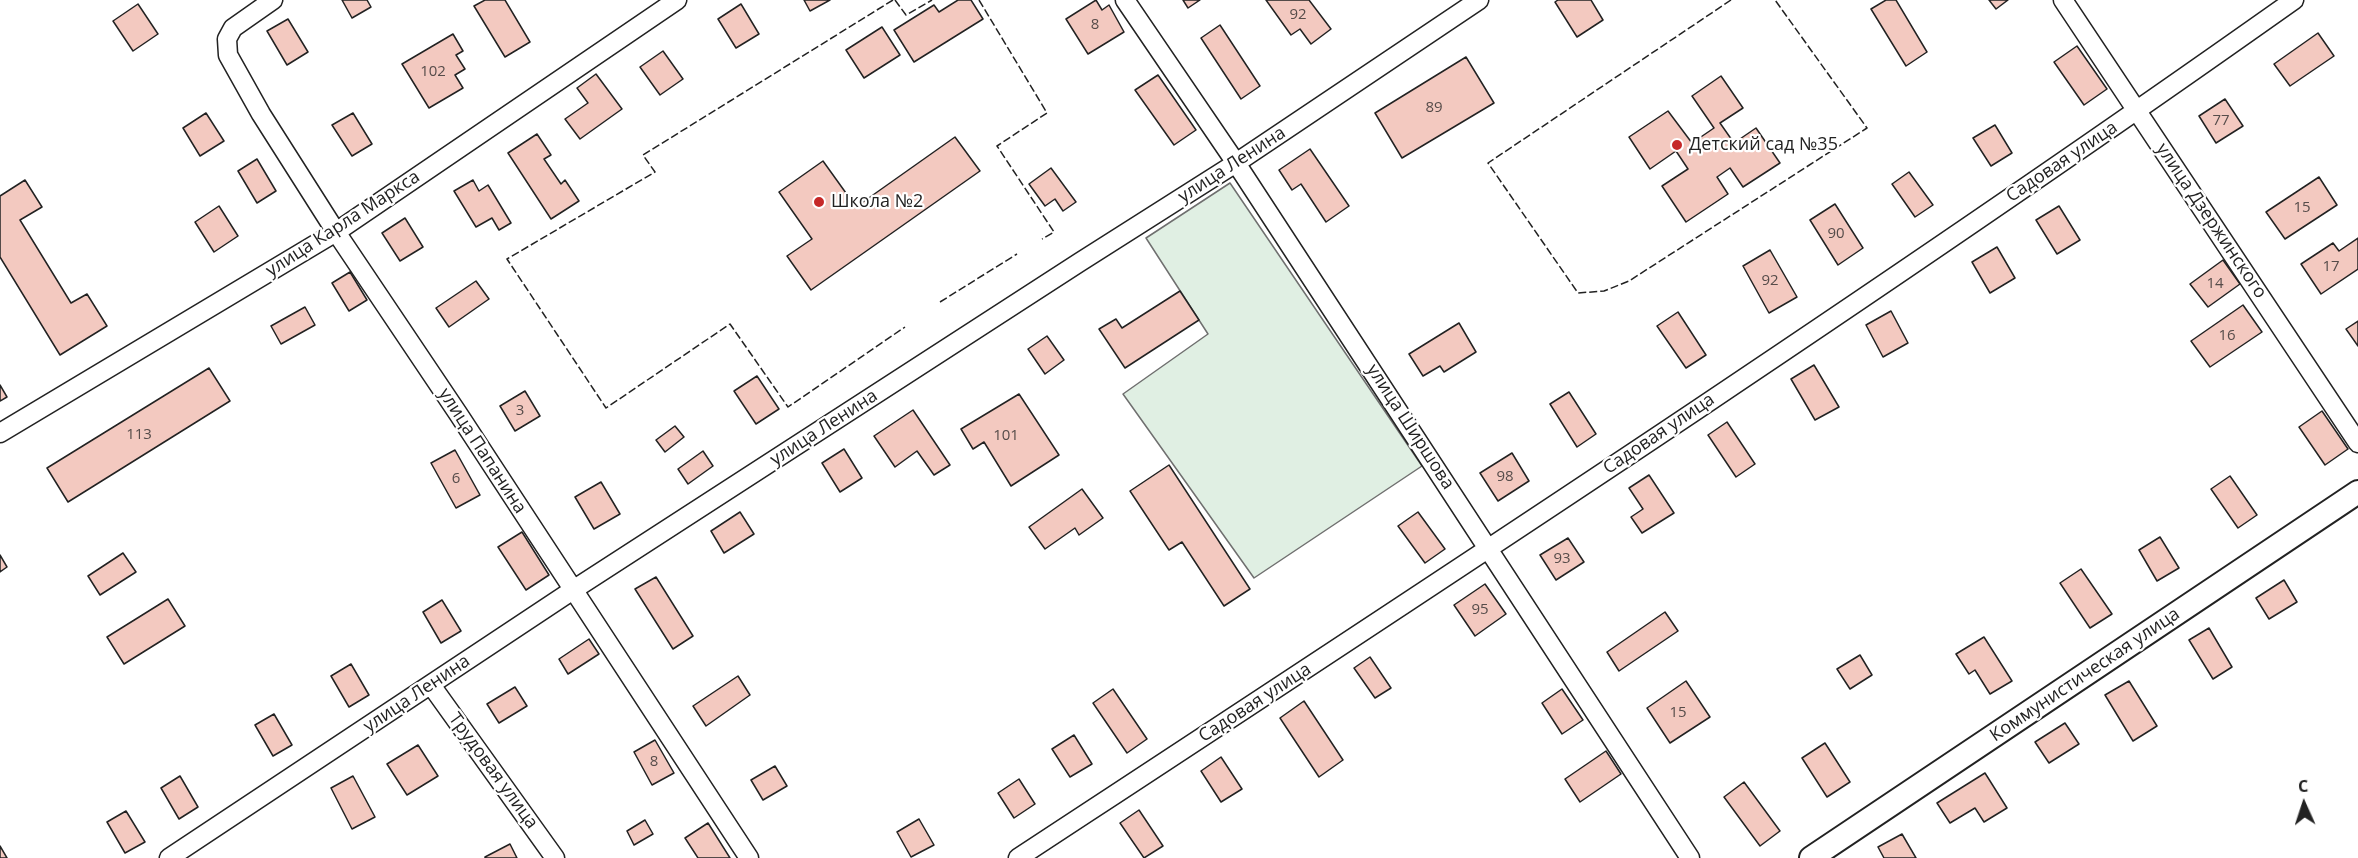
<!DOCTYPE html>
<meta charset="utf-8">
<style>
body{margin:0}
#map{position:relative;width:2358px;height:858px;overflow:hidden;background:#fff;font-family:"Open Sans",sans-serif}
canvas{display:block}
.north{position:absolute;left:2274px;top:774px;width:60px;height:60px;-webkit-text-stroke:4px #fff;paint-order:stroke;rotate:357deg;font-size:16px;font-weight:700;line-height:24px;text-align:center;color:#222}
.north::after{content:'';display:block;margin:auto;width:21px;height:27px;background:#222;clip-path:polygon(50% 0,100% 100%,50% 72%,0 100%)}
</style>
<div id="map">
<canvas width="2358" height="858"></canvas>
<div class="north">С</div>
</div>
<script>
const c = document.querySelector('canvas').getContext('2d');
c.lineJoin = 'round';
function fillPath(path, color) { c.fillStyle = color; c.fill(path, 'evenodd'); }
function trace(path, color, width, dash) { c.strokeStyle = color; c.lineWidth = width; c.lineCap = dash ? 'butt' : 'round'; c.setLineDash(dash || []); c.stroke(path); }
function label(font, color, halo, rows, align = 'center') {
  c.font = font + ' "Open Sans",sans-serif'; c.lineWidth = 4.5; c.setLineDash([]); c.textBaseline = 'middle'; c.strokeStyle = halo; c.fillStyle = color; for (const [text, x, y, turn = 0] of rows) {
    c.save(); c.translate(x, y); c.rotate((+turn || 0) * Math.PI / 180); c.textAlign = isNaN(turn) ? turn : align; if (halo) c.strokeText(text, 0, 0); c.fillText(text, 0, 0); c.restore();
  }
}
const green = new Path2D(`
 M1230 183 1422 466 1254 578 1123 394 1208 334 1146 238Z`);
const building = new Path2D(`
 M342 0H367L371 7 352 18Z
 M485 0H505L530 42 505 57 474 6Z
 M804 0H830L810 11Z
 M958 0H971L983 19 914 62 894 30 934 5 939 12Z
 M1096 0 1102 10 1109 5 1124 32 1088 54 1066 19Z
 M1183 0H1200L1188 8Z
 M1266 0H1309L1331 29 1311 44 1300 29 1291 35Z
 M1558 0H1591L1603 20 1577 37 1555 2Z
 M1886 0H1896L1927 52 1906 66 1871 9Z
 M1989 0H2008L1996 9Z
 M138 4 158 34 133 51 113 21Z
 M741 4 759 34 736 48 718 19Z
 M288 19 308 52 287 65 267 31Z
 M1220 25 1260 86 1241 99 1201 38Z
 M882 27 900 55 864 78 846 50Z
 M2318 33 2334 56 2290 86 2274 64Z
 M453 34 463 51 456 55 465 69 455 75 463 88 429 108 402 64Z
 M2077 46 2107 89 2084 105 2054 62Z
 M663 51 683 79 660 95 640 67Z
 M1466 57 1494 103 1402 158 1375 113Z
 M596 74 622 109 580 139 565 119 588 103 577 88Z
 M1158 75 1196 130 1174 145 1135 90Z
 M1721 76 1743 108 1720 123 1734 143 1756 128 1780 163 1743 187 1730 168 1717 177 1728 194 1686 222 1662 186 1688 169 1676 151 1650 169 1629 137 1668 111 1692 143 1714 128 1692 96Z
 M2225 99 2243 126 2216 143 2199 116Z
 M206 113 224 141 200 156 183 128Z
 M353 113 372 144 352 156 332 125Z
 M1995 125 2012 153 1991 166 1973 138Z
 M537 134 551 155 544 159 561 184 565 180 579 201 551 219 508 153Z
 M955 137 980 171 811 290 787 256 812 239 779 192 823 161 856 207Z
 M1310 149 1349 206 1326 222 1301 184 1292 190 1279 170Z
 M257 159 276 191 257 203 238 171Z
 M1051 168 1076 202 1063 211 1055 199 1045 206 1029 184Z
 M1909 172 1933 205 1915 217 1892 184Z
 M2319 177 2337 205 2285 239 2266 212Z
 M25 180 42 207 20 220 71 303 87 294 107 326 60 355 0 257V196Z
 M473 180 479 191 488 185 511 223 499 230 492 218 476 227 454 191Z
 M1835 204 1863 248 1838 265 1810 220Z
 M219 206 238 236 214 252 195 222Z
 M2059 206 2080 240 2057 254 2036 220Z
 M405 218 423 247 400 261 382 233Z
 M2358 238V269L2321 294 2301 264 2333 243 2339 251Z
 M1997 247 2015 278 1990 293 1972 262Z
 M1770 250 1797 297 1769 313 1743 266Z
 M2223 260 2240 284 2208 307 2190 284Z
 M350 272 367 300 349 311 332 283Z
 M476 281 489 299 449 327 436 308Z
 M1180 291 1199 320 1125 368 1099 329 1116 319 1122 328Z
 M2243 305 2262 332 2210 367 2191 341Z
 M305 307 315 325 281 344 271 326Z
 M1891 311 1908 343 1883 357 1866 325Z
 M1678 312 1706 355 1686 368 1657 326Z
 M2358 321V346L2346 329Z
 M1459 323 1476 352 1444 372 1440 366 1423 376 1409 354Z
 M1047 336 1064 360 1045 374 1028 349Z
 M1814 365 1839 407 1815 420 1791 379Z
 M209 368 230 401 68 502 47 468Z
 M757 376 779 409 756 424 734 391Z
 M0 385 7 397 0 401Z
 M525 391 540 416 515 431 500 406Z
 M1569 392 1596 434 1577 447 1550 404Z
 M1019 394 1059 455 1011 486 984 442 973 449 961 429Z
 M913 410 950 465 934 475 917 451 895 467 874 436Z
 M2322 411 2348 449 2325 465 2299 427Z
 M1727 422 1755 464 1736 477 1708 435Z
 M675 426 684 437 665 452 656 440Z
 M844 449 862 478 840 492 822 463Z
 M455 450 480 495 456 508 431 463Z
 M703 451 713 466 688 484 678 469Z
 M1512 453 1529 481 1498 501 1480 473Z
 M1169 465 1250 589 1224 606 1182 542 1169 550 1130 491Z
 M1649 475 1674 513 1642 533 1631 517 1643 509 1629 488Z
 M2230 476 2257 515 2238 528 2211 489Z
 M601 482 620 514 594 529 575 497Z
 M1082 489 1103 518 1079 535 1075 528 1045 549 1029 527Z
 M740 512 754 534 724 553 711 531Z
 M1418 512 1445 549 1425 563 1398 526Z
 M522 532 549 575 526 590 498 547Z
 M2160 537 2179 568 2157 581 2139 550Z
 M1568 538 1584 562 1556 580 1540 555Z
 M123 553 136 572 100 595 88 576Z
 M0 555 7 567 0 572Z
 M2081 569 2112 614 2090 628 2060 583Z
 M656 577 693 636 673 649 635 589Z
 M2284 580 2297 602 2269 619 2256 598Z
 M1485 584 1506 614 1475 636 1454 605Z
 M168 599 185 626 124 664 107 637Z
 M442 600 461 631 441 643 423 612Z
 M1665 612 1678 631 1619 671 1607 652Z
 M2209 628 2232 667 2213 679 2189 640Z
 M1984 637 2012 681 1990 694 1975 670 1969 674 1956 654Z
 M589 639 599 654 568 674 559 659Z
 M1860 655 1872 675 1850 689 1837 669Z
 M1370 657 1391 688 1375 698 1354 668Z
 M351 664 369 695 349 707 331 676Z
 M738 676 750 695 706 726 693 706Z
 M1686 681 1710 717 1670 743 1647 708Z
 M2129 681 2157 726 2133 741 2105 695Z
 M515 687 527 706 499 723 487 704Z
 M1113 689 1147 739 1127 753 1093 703Z
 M1562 689 1583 720 1562 734 1542 703Z
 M1304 701 1343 760 1319 777 1280 718Z
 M274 714 292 745 273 756 255 725Z
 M2065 723 2079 744 2049 763 2035 742Z
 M1074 735 1092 764 1070 777 1052 749Z
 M655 740 674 773 652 785 634 752Z
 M1825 743 1850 782 1827 797 1802 758Z
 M418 745 438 776 407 795 387 764Z
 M1606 751 1621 774 1580 802 1565 779Z
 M1221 757 1242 789 1221 802 1201 771Z
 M775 766 787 786 763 800 751 780Z
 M1985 773 2007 808 1984 822 1975 808 1950 823 1937 803Z
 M180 776 198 807 179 819 161 788Z
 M353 776 375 817 352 829 331 788Z
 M1019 779 1035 804 1014 818 998 793Z
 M1744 782 1780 831 1760 846 1724 797Z
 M1139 810 1163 846 1144 858 1120 823Z
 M126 811 145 842 125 853 107 822Z
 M919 819 934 845 911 857 897 832Z
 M645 820 653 834 634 845 627 831Z
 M708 823 730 858H698L685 838Z
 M1902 834 1916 858H1884L1878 847Z
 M510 844 517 858H485V857Z
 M0 846 7 858H0Z`);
const minor = new Path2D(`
 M273 0 233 28 227 39 228 55 261 114 336 232 459 415 749 858
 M1125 0 1236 163 1690 858
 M2063 0 2358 443
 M0 433 336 232 677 0
 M431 685 555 858
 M169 858 573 590 1080 262 1236 163 1479 0
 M1018 858C1446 577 1876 296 2294 0`);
const tertiary = new Path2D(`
 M1811 858 2358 492`);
const fence = new Path2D(`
 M893 0 643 155 655 172 507 259 606 408 730 324 788 407 905 327
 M895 0 906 15 932 0
 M979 0 1047 113 997 146 1054 232 1042 239
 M1731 0 1488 163 1578 293 1604 291 1629 281 1867 128 1775 0
 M940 302 1017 254`);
const markers = [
 [1677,145,6,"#c62828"],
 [819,202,6,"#c62828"]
];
const numberNames = [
 ["92",1298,15],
 ["8",1095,25],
 ["102",433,72],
 ["89",1434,108],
 ["77",2221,121],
 ["15",2302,208],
 ["90",1836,234],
 ["17",2331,267],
 ["92",1770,281],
 ["14",2215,284],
 ["16",2227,336],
 ["3",520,411],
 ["113",139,435],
 ["101",1006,436],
 ["98",1505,477],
 ["6",456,479],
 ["93",1562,559],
 ["95",1480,610],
 ["15",1678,713],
 ["8",654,762]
];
const poiNames = [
 ["Детский сад №35",1689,145],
 ["Школа №2",831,202]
];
const streetNames = [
 ["Садовая улица",2062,162,-34],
 ["улица Ленина",1232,165,-33],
 ["улица Дзержинского",2211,221,56],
 ["улица Карла Маркса",343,224,-33],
 ["улица Ширшова",1410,427,57],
 ["улица Ленина",824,428,-33],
 ["Садовая улица",1659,434,-34],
 ["улица Папанина",482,451,57],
 ["Коммунистическая улица",2085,675,-34],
 ["улица Ленина",417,694,-34],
 ["Садовая улица",1255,703,-33],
 ["Трудовая улица",493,771,54]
];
fillPath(green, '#e0efe3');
trace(green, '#6f6f6f', 1.5);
fillPath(building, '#f3c9c0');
trace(building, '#222', 1.5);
trace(minor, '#222', 21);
trace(tertiary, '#222', 26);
trace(minor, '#fff', 18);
trace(tertiary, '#fff', 22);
trace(fence, '#222', 1.5, [8, 3]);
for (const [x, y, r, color] of markers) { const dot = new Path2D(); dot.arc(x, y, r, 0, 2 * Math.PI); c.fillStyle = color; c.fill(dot); trace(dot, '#fff', 2); }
label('15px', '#564c4a', null, numberNames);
label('18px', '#222', '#fff', poiNames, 'left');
label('18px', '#222', '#fff', streetNames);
</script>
